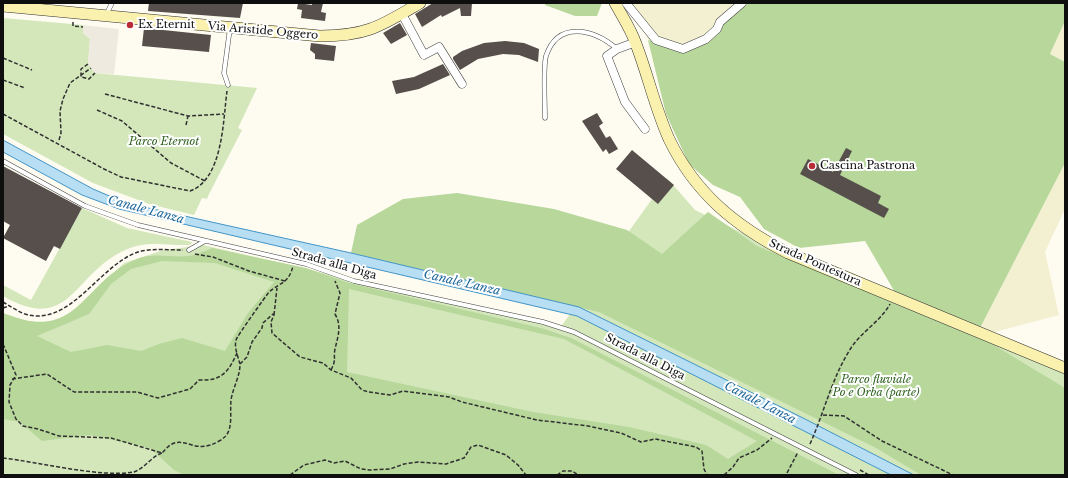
<!DOCTYPE html>
<style>
body{margin:0}
#map{position:relative;width:1068px;height:478px;overflow:hidden;background:#fefbf0;font-family:"Libre Baskerville",serif}
canvas{display:block}
.frame{position:absolute;inset:0;border:4px solid #0e0e0e;pointer-events:none}
</style>
<div id="map">
<canvas width="1068" height="478"></canvas>
<div class="frame"></div>
</div>
<script>
const c = document.querySelector('canvas').getContext('2d');
c.lineJoin = 'round';
function fillPath(path, color) { c.fillStyle = color; c.fill(path, 'evenodd'); }
function trace(path, color, width, dash) { c.strokeStyle = color; c.lineWidth = width; c.lineCap = dash ? 'butt' : 'round'; c.setLineDash(dash || []); c.stroke(path); }
function label(font, color, halo, rows, align = 'center') {
  c.font = font + ' "Libre Baskerville",serif'; c.lineWidth = 4; c.setLineDash([]); c.textBaseline = 'middle'; c.strokeStyle = halo; c.fillStyle = color; for (const [text, x, y, turn = 0] of rows) {
    c.save(); c.translate(x, y); c.rotate((+turn || 0) * Math.PI / 180); c.textAlign = isNaN(turn) ? turn : align; if (halo) c.strokeText(text, 0, 0); c.fillText(text, 0, 0); c.restore();
  }
}
const farmland = new Path2D(`
 M632 3H744L688 51 648 40Z
 M1065 21V62L1050 54Z
 M1065 163V209L1045 252 1059 315 991 333 980 328Z`);
const green = new Path2D(`
 M3 18 83 25V33L90 39 88 64 95 73 257 88 238 128 242 130 208 196 207 199 202 198 194 215 149 204 93 183 3 134Z
 M667 178 695 210 753 238 1065 371V475H3V313L46 327 75 311 124 263 164 250 203 245 560 328Z
 M82 208 127 228 192 242 190 245C165 246 146 239 121 252 72 277 69 334 3 296V285L31 300Z`);
const forest = new Path2D(`
 M545 3H602L597 16H575L545 5Z
 M744 3H1065V21L1050 54 1065 62V163L980 328 896 294 865 241 799 248 764 229 740 197 713 185 689 164 666 114 648 40 688 51Z
 M457 193 554 209 627 230 662 254 708 212 757 246 992 344 1065 388V475H921L876 448 599 312 351 253 357 225 403 199Z
 M212 248 306 268 349 283 541 328 571 338 839 475H184L174 470 150 448 90 435 42 441 20 422 3 419V313C80 345 81 281 137 259 153 252 172 258 189 256 196 255 205 251 212 248ZM162 261 215 263 274 282 248 313 225 351 182 338 159 344 141 351 107 345 71 352 37 336 89 314 111 284 131 269ZM349 289 564 339 757 441 728 459 706 445 629 427 533 412 347 372Z`);
const plaza = new Path2D(`
 M83 25 119 29 114 74 95 73 88 64 90 39 83 33Z`);
const water = new Path2D(`
 M3 140 93 189 126 203 351 253 579 307 805 419 914 475H891L577 316 119 209 82 195 3 152Z`);
const building = new Path2D(`
 M149 3H243L240 18 148 11Z
 M298 3 312 5V3H323L321 12 326 13 325 21 301 18 302 10 297 9Z
 M433 3H472L471 16H461L460 8 442 17 441 15 422 27 415 14Z
 M400 23 407 35 391 44 383 33Z
 M144 28 211 35 209 52 142 46Z
 M505 41 524 43 539 49 538 62 519 55 503 54 478 59 460 70 453 59V57L462 51 484 43Z
 M311 43 336 46 334 61 315 59V54L310 50Z
 M443 64 450 75 419 89 396 94 392 81 414 77Z
 M597 113 603 123 599 126 606 138 610 136 618 149 609 154 606 149 603 152 582 121Z
 M846 148 852 151 840 175 881 196 878 203 889 209 884 218 800 174 808 159 833 172Z
 M632 150 674 185 658 204 616 169Z
 M3 166 82 208 60 249 54 246 46 261 3 238 10 225 3 221Z`);
const path = new Path2D(`
 M73 22V26L83 27
 M3 58 32 70
 M88 64 81 69V77L89 79 95 73
 M3 80 25 88
 M105 94 188 116 224 114
 M97 110 122 121 171 163 205 181
 M3 114 104 169 121 177 190 191C223 179 223 121 227 91
 M186 125 188 116
 M59 140 61 133 60 111 63 99 70 83 91 68
 M195 254 213 257 249 271 285 281
 M3 302C10 306 17 311 25 314 70 328 99 265 138 252 152 248 168 250 183 250
 M3 308 9 306
 M274 315 277 288
 M3 344 16 375 10 385 9 402 16 419 23 426 38 429 59 436 111 438 162 453C165 450 168 446 172 444 187 437 196 455 219 441 224 438 227 436 229 430 232 421 230 410 231 400 233 387 240 377 240 364L247 357 252 342 262 328 263 323 273 314 274 315 271 322 272 333 300 357 323 363 331 370 351 378 362 390 369 392 390 395 403 391 449 397 462 402 537 420 588 426 621 433 641 442 655 439 696 447 702 451 704 469 707 475
 M240 364C238 357 234 347 236 340 237 336 266 296 269 292 281 282 289 283 293 266
 M331 370C337 358 333 359 335 349 338 336 342 326 335 314L340 293 335 281
 M12 379 47 374 74 392H137L158 398 190 389 199 380C221 381 228 373 237 353
 M823 415 844 416 882 441 953 475
 M810 444C824 413 832 377 851 348 862 331 880 322 890 304
 M3 458C39 462 100 478 134 472 145 468 152 456 162 453
 M860 470 869 475
 M787 473 798 452
 M290 475 304 465 325 460 334 463 345 461 361 469 369 470 390 469 404 464 418 462 446 464 464 458 471 447 478 445 506 455 518 465 526 475
 M557 475 563 471H572L578 475
 M724 475 733 467 739 458 757 450 772 438`);
const lane = new Path2D(`
 M106 15 112 3
 M228 85 224 73 230 28
 M545 118C545 104 543 67 546 56 558 20 594 29 617 49
 M3 161 85 206 138 225 306 264 354 281 543 322 574 332 856 475
 M189 250 205 241`);
const street = new Path2D(`
 M626 3 656 40 683 49 706 39 717 29 720 22 742 3
 M402 14 424 55 439 47 462 84
 M636 42 617 49 607 56 625 102 645 129`);
const secondary = new Path2D(`
 M615 3C622 16 631 29 636 44 648 75 655 108 669 139 695 193 735 226 788 253L1065 368
 M3 6 320 36C367 36 381 26 420 3`);
const markers = [
 [130,25,4,"#b82c36"],
 [812,166,4,"#b82c36"]
];
const poiNames = [
 ["Ex Eternit",138,25],
 ["Cascina Pastrona",820,166]
];
const streetNames = [
 ["Via Aristide Oggero",263,31,5],
 ["Strada Pontestura",815,263,24],
 ["Strada alla Diga",334,264,16],
 ["Strada alla Diga",645,357,27]
];
const parkNames = [
 ["Parco Eternot",164,142],
 ["Parco fluviale",876,380],
 ["Po e Orba (parte)",876,393]
];
const waterNames = [
 ["Canale Lanza",146,210,15],
 ["Canale Lanza",462,283,13],
 ["Canale Lanza",760,403,27]
];
fillPath(farmland, '#f3f0d1');
fillPath(green, '#d3e7bb');
fillPath(forest, '#b7d79b');
fillPath(plaza, '#eeeadf');
fillPath(water, '#b7def3');
trace(water, '#4294c7', 1);
fillPath(building, '#564f4b');
trace(lane, '#414141', 5);
trace(street, '#414141', 9);
trace(secondary, '#303030', 12);
trace(path, '#303030', 1.5, [4, 2]);
trace(lane, '#fff', 4);
trace(street, '#fff', 8);
trace(secondary, '#fbf1af', 11);
for (const [x, y, r, color] of markers) { const dot = new Path2D(); dot.arc(x, y, r, 0, 2 * Math.PI); c.fillStyle = color; c.fill(dot); trace(dot, '#fff', 1.5); }
label('11px', '#0e0e0e', '#fff', poiNames, 'left');
label('11px', '#0e0e0e', '#fff', streetNames);
label('italic 11px', '#306321', '#fff', parkNames);
label('italic 12px', '#1d669b', '#fff', waterNames);
</script>
